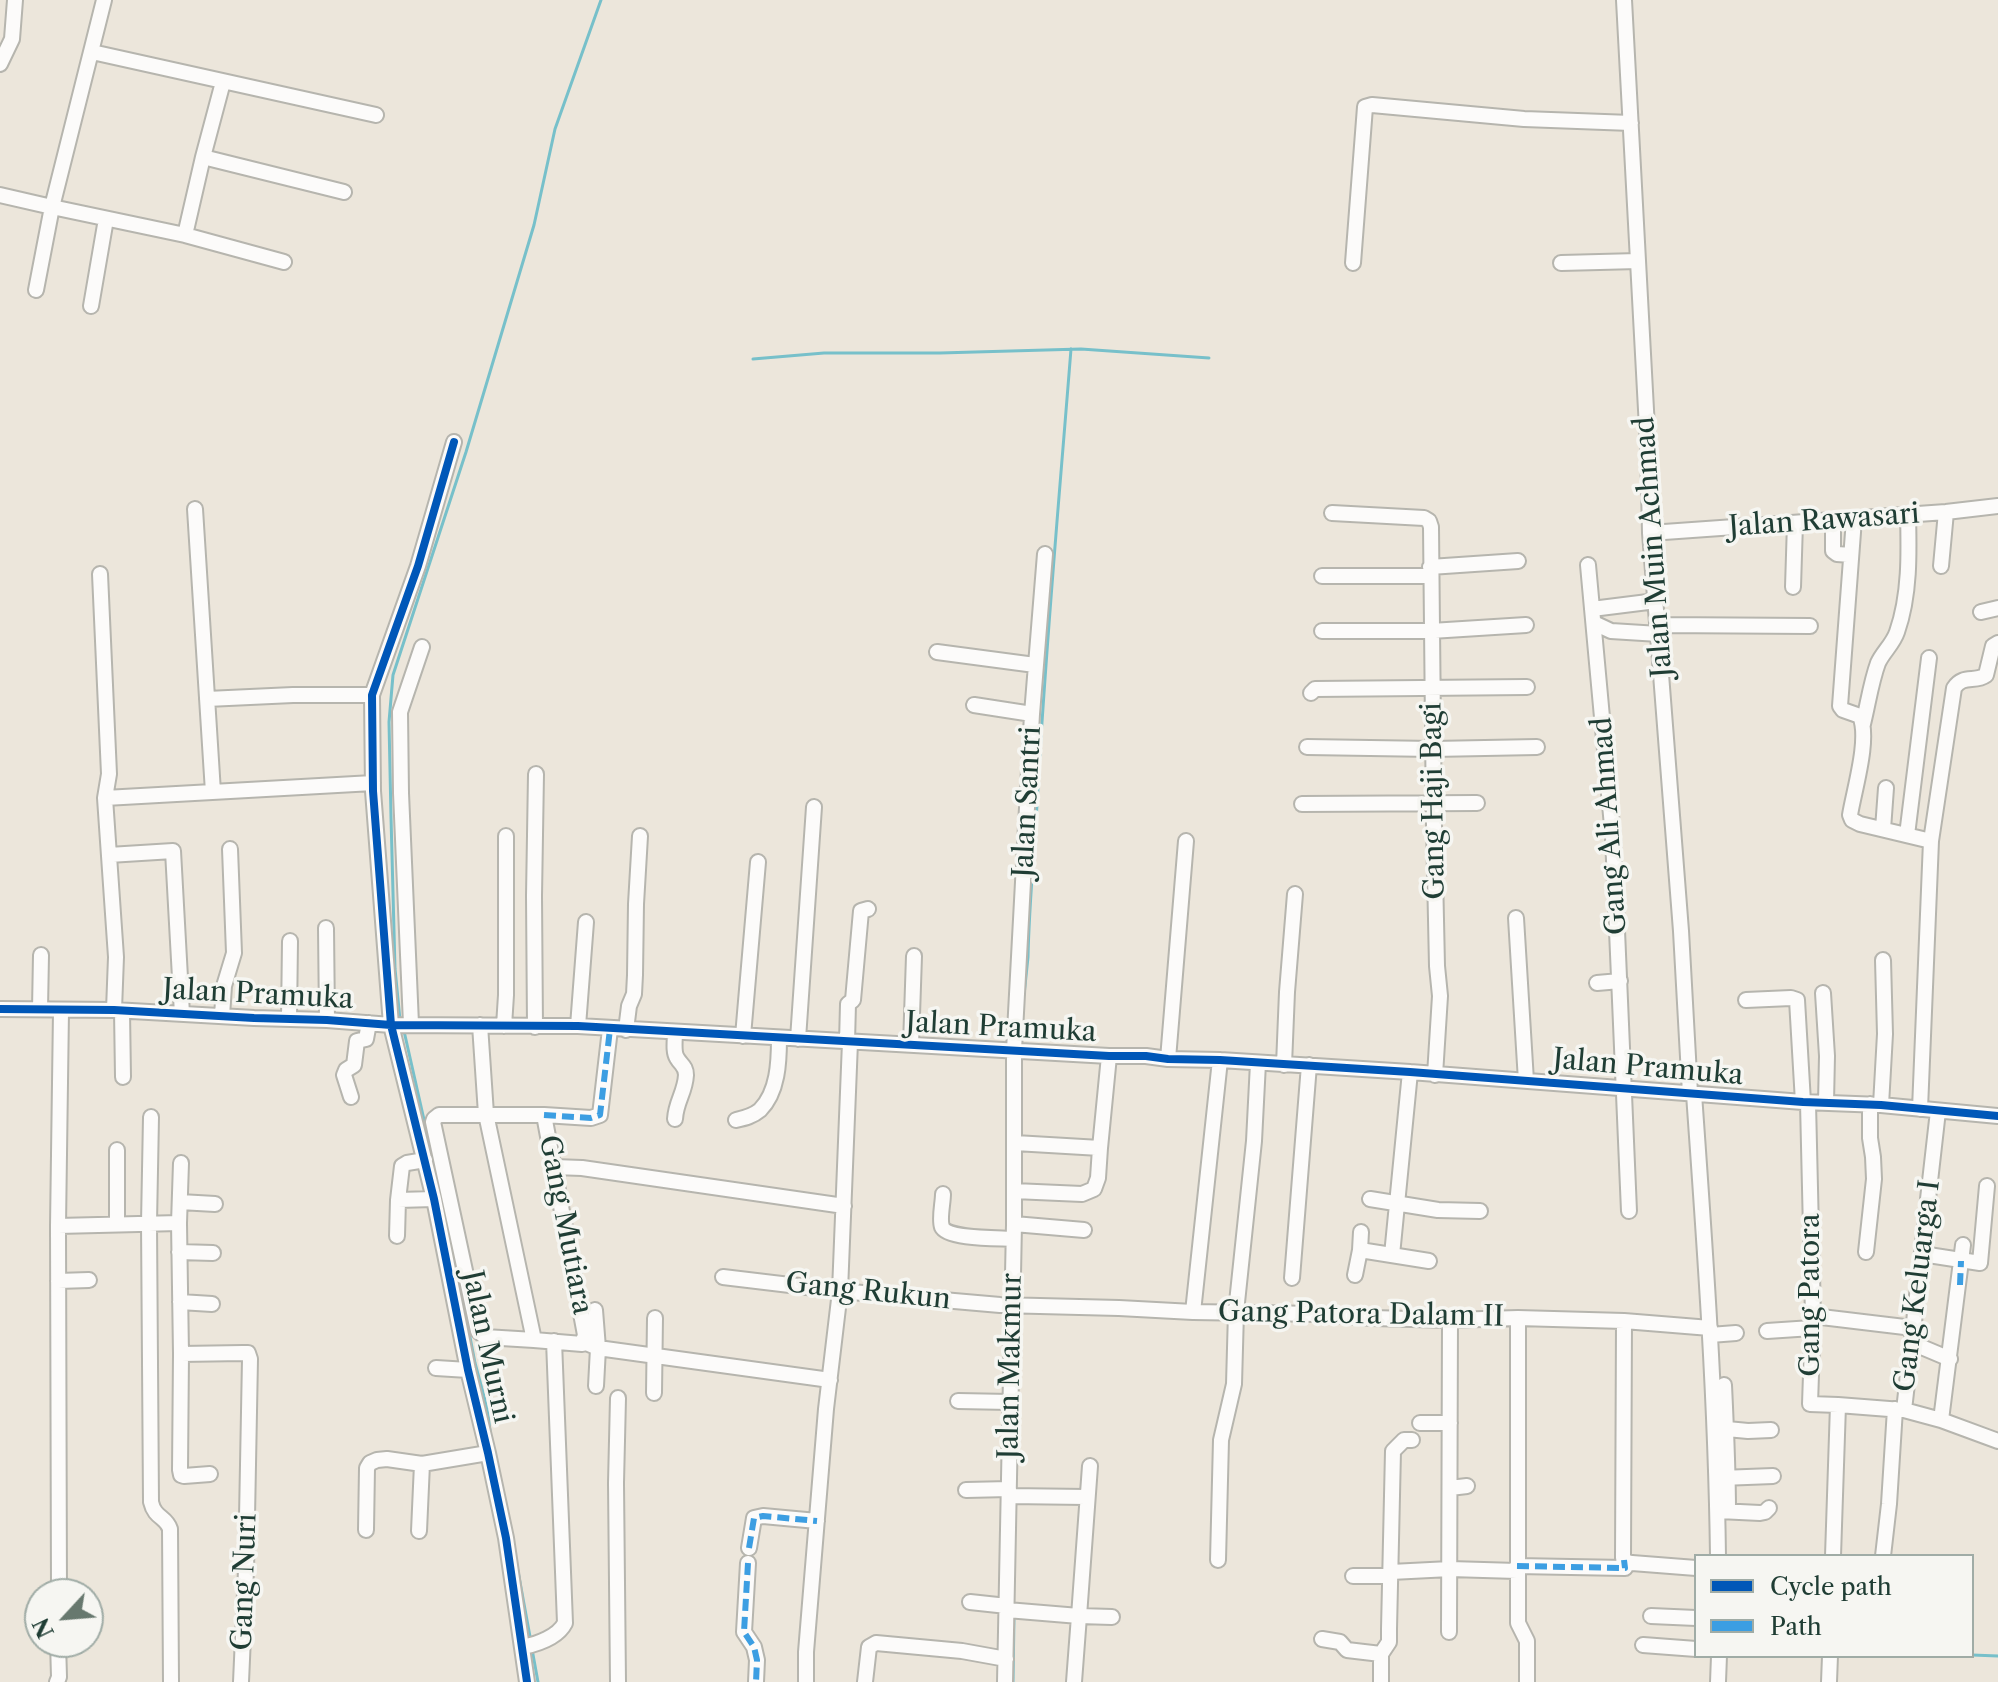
<!DOCTYPE html>
<style>
body{margin:0}
#map{position:relative;width:1998px;height:1682px;overflow:hidden;background:#ece6db;font-family:"Libre Caslon Text",serif}
canvas{display:block}
.legend{position:absolute;left:1694px;top:1554px;width:280px;height:104px;box-sizing:border-box;background:#f6f6f2;border:2px solid #a0aca6;margin:0;padding:10px 14px;list-style:none;font-size:24px;color:#1f3d34}
.legend li{display:flex;align-items:center;gap:16px;height:40px}
.legend b{width:40px;border:2px solid #a0aca6}
.north{position:absolute;left:24px;top:1578px;width:80px;height:80px;box-sizing:border-box;background:#f6f6f2;border:2px solid #a0aca6;border-radius:50%;rotate:244deg;font-size:22px;font-weight:700;line-height:32px;text-align:center;color:#1f3d34}
.north::after{content:'';display:block;margin:auto;width:28px;height:36px;background:#67786e;clip-path:polygon(50% 0,100% 100%,50% 72%,0 100%)}
</style>
<div id="map">
<canvas width="1998" height="1682"></canvas>
<ul class="legend">
<li><b style="height:10px;background:#0057b8"></b>Cycle path</li>
<li><b style="height:10px;background:#3c9ee2"></b>Path</li>
</ul>
<div class="north">N</div>
</div>
<script>
const c = document.querySelector('canvas').getContext('2d');
c.lineJoin = 'round';
function trace(path, color, width, dash) { c.strokeStyle = color; c.lineWidth = width; c.lineCap = dash ? 'butt' : 'round'; c.setLineDash(dash || []); c.stroke(path); }
function label(font, color, halo, rows, align = 'center') {
  c.font = font + ' "Libre Caslon Text",serif'; c.lineWidth = 7; c.setLineDash([]); c.textBaseline = 'middle'; c.strokeStyle = halo; c.fillStyle = color; for (const [text, x, y, turn = 0] of rows) {
    c.save(); c.translate(x, y); c.rotate((+turn || 0) * Math.PI / 180); c.textAlign = isNaN(turn) ? turn : align; if (halo) c.strokeText(text, 0, 0); c.fillText(text, 0, 0); c.restore();
  }
}
const stream = new Path2D(`
 M753 359 824 353H940L1081 349 1209 358
 M1024 995 1028 957C1029 906 1034 855 1037 805 1045 653 1059 501 1071 349
 M400 1020 395 969 391 817 389 722 393 675 466 452 534 225 555 129 601 0
 M404 1031 452 1244 475 1363 487 1408 491 1438
 M1021 1087V1063
 M515 1555 531 1642
 M532 1649 538 1682
 M1972 1655 1998 1656
 M1013 1682 1014 1615`);
const minor = new Path2D(`
 M1624 0 1648 447 1650 533 1681 931 1690 1093
 M92 52 376 115
 M0 64 12 39 15 0
 M203 157 344 192
 M0 195 52 207 104 0
 M185 235 203 157 223 82
 M1353 263 1365 107 1372 105 1524 119 1631 123
 M1561 263 1638 261
 M36 290 52 207 185 235 284 262
 M91 306 106 219
 M454 442 418 566 372 695 373 791 391 1025 434 1199 468 1370 488 1453 506 1538 527 1682
 M195 509 213 792
 M1332 513 1424 518 1429 521 1431 527 1434 827 1437 966 1440 996 1435 1075
 M1854 519 1840 706 1843 710 1860 716C1870 739 1854 790 1850 815L1852 820 1860 824 1931 841
 M1833 521V551L1837 554 1851 555
 M1650 533 1946 512 1998 506
 M1588 565 1613 837 1629 1211
 M1941 566 1946 512
 M1430 567 1518 561
 M100 574 109 774 105 798 116 957 114 1010
 M1322 576H1431
 M1793 587 1795 523
 M1592 609 1656 601
 M1981 612 1998 608
 M1594 623 1611 631 1659 634
 M1658 625 1810 626
 M1322 631H1431L1526 625
 M937 652 1035 665
 M1311 693 1315 689 1527 687
 M207 699 293 695H372
 M974 705 1032 714
 M1863 724C1868 704 1871 682 1878 663 1883 652 1893 644 1897 632 1910 595 1909 553 1908 514
 M1307 747 1433 749 1537 747
 M105 798 373 783
 M1302 804 1477 803
 M1883 829 1886 788
 M1907 835 1929 658
 M109 855 173 851 182 1014
 M1516 918 1526 1081
 M326 928 327 1020
 M1597 983 1620 981
 M1823 993 1827 1056 1826 1102
 M1746 1000 1791 998 1797 1000 1803 1102
 M0 1009 114 1010 254 1018 327 1020 391 1025 578 1026 1109 1056H1146L1168 1059 1220 1060 1410 1072 1803 1102 1881 1105 1998 1116
 M40 1009 41 955
 M122 1011 123 1077
 M222 1016 224 986 234 953 230 849
 M289 1019 290 941
 M411 1024 401 793 400 712 422 647
 M480 1025 486 1114 534 1340 485 1337 478 1331 433 1122 434 1119 439 1115H544L585 1335 582 1344 534 1340
 M504 1026 506 995V836
 M578 1026 586 922
 M535 1027 534 896 536 774
 M626 1030 629 1006 634 994 635 975 636 904 640 836
 M743 1036 758 862
 M798 1039 814 807
 M847 1042 848 1004 853 1000 861 911 868 909
 M911 1045 914 956
 M1168 1059 1186 841
 M1284 1065 1287 992 1295 894
 M1694 1094C1705 1248 1716 1402 1718 1556
 M351 1097 344 1075 346 1070 354 1065 357 1041 366 1039 369 1023
 M1808 1103 1813 1316 1810 1404 1838 1405 1833 1556
 M1881 1105 1885 1034 1883 960
 M1920 1109 1931 841 1954 688C1963 674 1975 683 1986 675L1993 646 1998 643
 M1938 1111 1904 1410 1941 1420 1998 1441
 M544 1115 591 1118 600 1115 610 1029
 M151 1117 149 1223 151 1502C155 1519 166 1516 170 1529L171 1682
 M675 1119C676 1101 685 1093 686 1075 686 1066 681 1065 677 1058 673 1052 675 1040 675 1032
 M736 1120C745 1118 753 1116 760 1110 778 1092 779 1062 779 1038
 M1015 1143 1100 1148 1109 1056
 M554 1167 582 1168 844 1206
 M1014 1191 1082 1194 1094 1189 1098 1178 1100 1148
 M943 1194C943 1203 939 1219 942 1227 947 1239 1000 1238 1013 1239
 M1370 1199 1438 1210 1480 1211
 M398 1200 402 1166 407 1163 425 1160
 M180 1202 215 1204
 M117 1223V1150
 M179 1223 181 1354 180 1470 181 1475 184 1476 210 1474
 M1014 1224 1084 1230
 M58 1226 179 1223 181 1163
 M397 1236 398 1200 434 1199
 M1360 1250 1361 1232
 M179 1252 213 1253
 M1866 1252 1874 1179 1873 1157 1870 1138V1104
 M1922 1254 1980 1263 1987 1186
 M1392 1255 1410 1072
 M1355 1275 1360 1250 1429 1261
 M723 1277 840 1291 1000 1305 1119 1308 1193 1312 1318 1314 1372 1318 1450 1320 1518 1318 1624 1321 1710 1328
 M1292 1278 1309 1065
 M58 1281 89 1280
 M180 1302 212 1304
 M595 1310 598 1348 596 1386
 M1193 1312 1220 1060
 M1813 1316 1913 1328
 M1518 1318V1623L1527 1641V1682
 M1624 1321 1623 1558 1627 1562 1632 1563 1696 1568
 M1767 1331 1812 1328
 M1710 1335 1736 1333
 M584 1342 598 1348 830 1380
 M1912 1343 1950 1359
 M181 1354 243 1353H248L250 1359 246 1570 241 1682
 M436 1368 468 1370
 M1724 1385C1726 1427 1728 1469 1728 1511
 M654 1393 655 1318
 M958 1401 1010 1402
 M1838 1405 1902 1410
 M1941 1420 1963 1245
 M1420 1423H1450
 M1727 1429 1748 1431 1771 1430
 M1721 1478 1773 1476
 M1450 1488 1467 1486
 M966 1490 1009 1489
 M1009 1496 1086 1497
 M1719 1511 1760 1513 1765 1512 1769 1508
 M366 1530 367 1468 370 1463 377 1460 387 1459 422 1464 488 1453
 M419 1531 422 1464
 M749 1548 754 1518 763 1516 817 1521
 M1883 1556 1889 1504 1895 1409
 M1218 1560 1221 1440 1234 1384 1236 1312 1254 1141 1258 1063
 M748 1563 744 1632 754 1647 757 1660 756 1682
 M1517 1566 1625 1568 1624 1560
 M1391 1572 1450 1569 1517 1571
 M1353 1576H1390
 M59 1594 58 1226 61 1011
 M970 1602 1007 1606
 M1007 1610 1079 1616 1090 1466
 M1651 1616 1696 1618
 M1449 1632 1450 1320
 M1322 1639 1340 1642 1347 1650 1381 1654
 M1643 1645 1696 1649
 M523 1647C537 1644 558 1637 565 1623L554 1341
 M57 1682 59 1677 58 1642
 M618 1682 616 1483 618 1398
 M806 1682V1652L826 1409 840 1291 850 1042
 M865 1682 869 1647 876 1643 962 1651 1006 1659
 M1005 1682 1014 1224V1050L1032 714 1045 554
 M1074 1682 1079 1616 1112 1617
 M1381 1682V1654L1389 1642V1629L1393 1451 1404 1440H1412
 M1718 1682 1719 1656
 M1829 1682 1830 1656`);
const quiet = new Path2D(`
 M544 1115 591 1118 600 1115 610 1029
 M1960 1285 1961 1261
 M749 1548 754 1518 763 1516 817 1521
 M748 1563 744 1632 754 1647 757 1660 756 1682
 M1517 1566 1625 1568 1624 1560`);
const cycleway = new Path2D(`
 M454 442 418 566 372 695 373 791 391 1025 434 1199 468 1370 488 1453 506 1538 527 1682
 M0 1009 114 1010 254 1018 327 1020 391 1025 578 1026 1109 1056H1146L1168 1059 1220 1060 1410 1072 1803 1102 1881 1105 1998 1116`);
const streetNames = [
 ["Jalan Rawasari",1824,521,-4],
 ["Jalan Muin Achmad",1654,547,-94],
 ["Gang Haji Bagi",1434,801,-91],
 ["Jalan Santri",1028,802,-87],
 ["Gang Ali Ahmad",1610,826,-94],
 ["Jalan Pramuka",258,995,3],
 ["Jalan Pramuka",1001,1028,3],
 ["Jalan Pramuka",1648,1068,5],
 ["Gang Mutiara",565,1225,79],
 ["Gang Keluarga I",1918,1286,-83],
 ["Gang Rukun",868,1292,6],
 ["Gang Patora",1811,1295,-90],
 ["Gang Patora Dalam II",1361,1315,1],
 ["Jalan Murni",487,1347,78],
 ["Jalan Makmur",1011,1366,-89],
 ["Gang Nuri",245,1582,-88]
];
trace(stream, '#77c0ca', 3);
trace(minor, '#b6b5ae', 18);
trace(minor, '#fcfbfa', 14);
trace(quiet, '#3c9ee2', 6, [12, 6]);
trace(cycleway, '#0057b8', 8);
label('28px', '#1f3d34', '#f6f6f2', streetNames);
</script>
